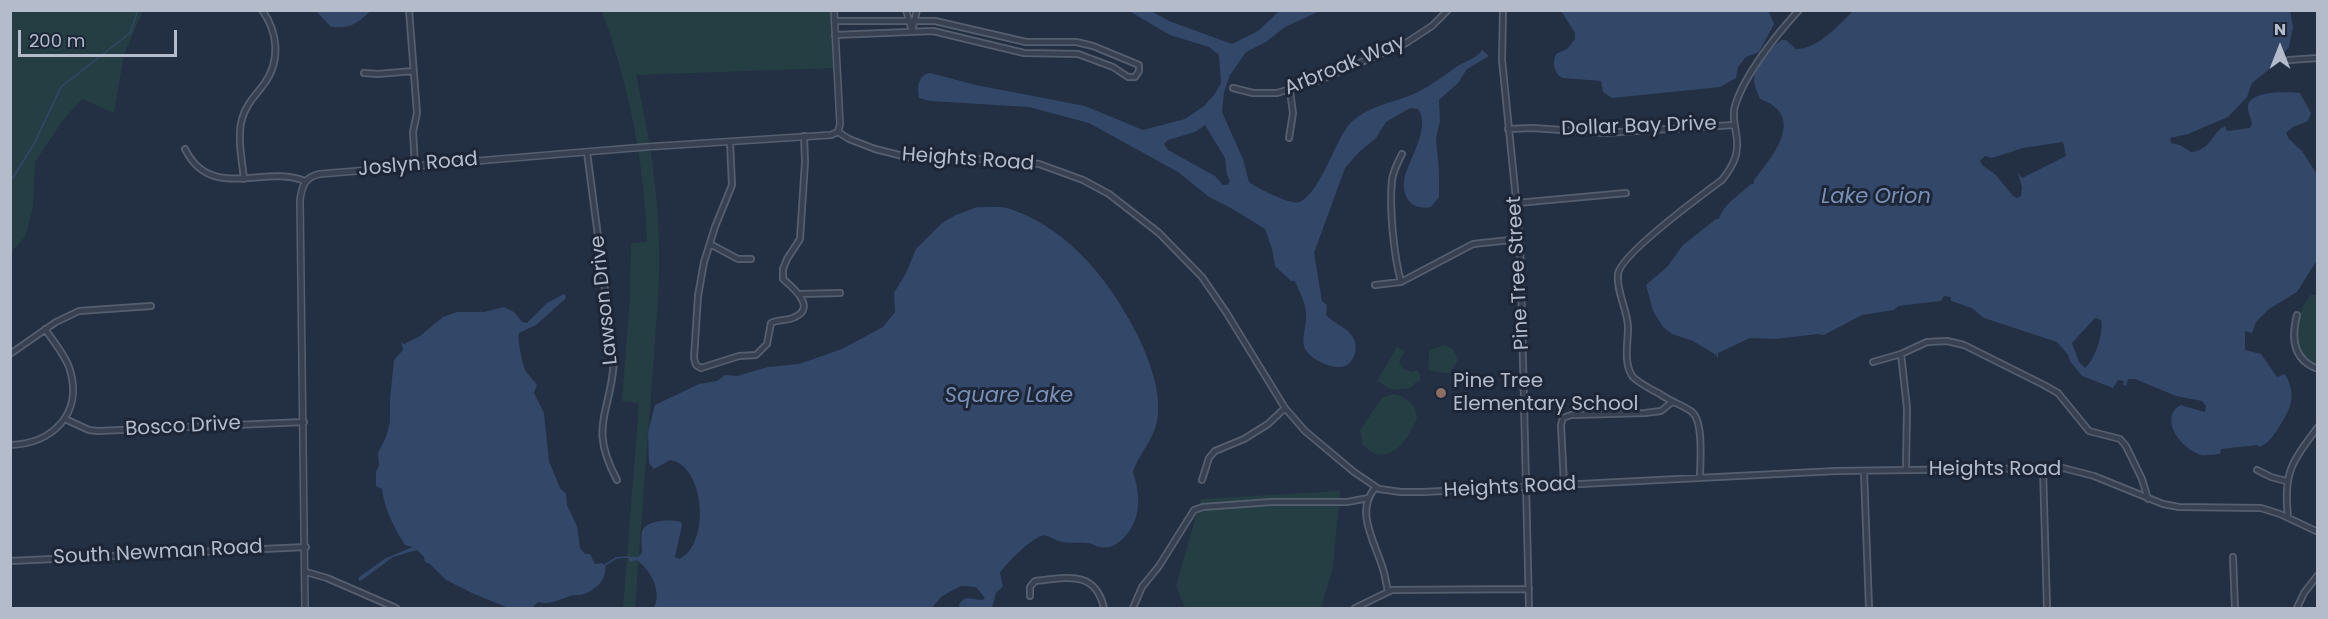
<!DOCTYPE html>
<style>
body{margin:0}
#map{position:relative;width:2328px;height:619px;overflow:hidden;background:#232f42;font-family:Poppins,sans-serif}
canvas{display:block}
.frame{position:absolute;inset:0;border:12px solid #b4bccc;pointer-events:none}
.north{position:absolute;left:2250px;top:18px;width:60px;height:60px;-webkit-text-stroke:4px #1c2637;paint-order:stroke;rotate:0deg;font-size:16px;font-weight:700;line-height:24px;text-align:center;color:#b4bccc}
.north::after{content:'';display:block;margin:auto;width:21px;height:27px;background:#b4bccc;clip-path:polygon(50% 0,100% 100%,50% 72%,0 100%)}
.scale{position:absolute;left:18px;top:30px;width:159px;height:27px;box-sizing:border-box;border:3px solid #b4bccc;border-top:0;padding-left:8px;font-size:18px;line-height:21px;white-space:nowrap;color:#b4bccc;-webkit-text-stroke:4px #1c2637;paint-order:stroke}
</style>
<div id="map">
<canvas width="2328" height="619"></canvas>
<div class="frame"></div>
<div class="north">N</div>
<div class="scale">200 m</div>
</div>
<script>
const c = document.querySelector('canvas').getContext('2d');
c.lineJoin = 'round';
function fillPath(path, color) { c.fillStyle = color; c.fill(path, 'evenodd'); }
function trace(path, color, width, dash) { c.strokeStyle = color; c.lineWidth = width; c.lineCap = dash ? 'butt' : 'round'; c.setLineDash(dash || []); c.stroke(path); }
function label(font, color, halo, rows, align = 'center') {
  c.font = font + ' Poppins,sans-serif'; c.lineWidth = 6; c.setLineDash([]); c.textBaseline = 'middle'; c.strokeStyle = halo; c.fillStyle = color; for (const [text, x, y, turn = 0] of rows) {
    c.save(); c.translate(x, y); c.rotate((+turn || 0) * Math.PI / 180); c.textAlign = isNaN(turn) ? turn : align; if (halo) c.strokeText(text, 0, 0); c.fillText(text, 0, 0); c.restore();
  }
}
const green = new Path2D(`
 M138 11 142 13 124 55 114 113 82 99 63 120 35 162 33 208 25 237 11 252V11Z
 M602 11H831L833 68 636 75C653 154 663 219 658 301L635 608H623L639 403 622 401 630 296 631 243 647 242C644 162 629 86 602 11Z
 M2310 295H2317V367C2284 354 2295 318 2310 295Z
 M1430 339V350L1444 345 1453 349 1458 360 1449 374 1459 375 1430 371 1428 369Z
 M1397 347 1405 351 1399 362 1404 369 1412 372 1416 370 1420 373V381L1415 383 1411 388 1392 390 1377 381Z
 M1393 394C1406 396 1416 404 1417 418 1408 441 1388 470 1363 445L1360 430 1382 398Z
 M1340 491 1333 567 1321 608H1185L1176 586 1201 499Z`);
const water = new Path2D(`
 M1768 10 1774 24 1759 52 1746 57 1738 67 1736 78 1720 87 1612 98 1603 92 1601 81 1563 78 1559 76C1554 69 1552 63 1556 54L1567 49 1575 39V33L1561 11Z
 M316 11V10L371 11C355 24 354 28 331 27Z
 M1129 11H1151L1169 21 1232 44 1258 31 1279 11H1320L1285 27 1266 42 1246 52 1230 75 1224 92 1222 112 1243 159 1249 182C1257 188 1290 205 1299 202 1319 195 1335 142 1348 126 1365 105 1396 103 1418 92 1431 85 1444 76 1456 67 1465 61 1475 60 1482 50L1489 56 1467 69 1458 83 1439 100 1440 121 1436 138 1439 170V197L1431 207C1411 211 1400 196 1405 176 1410 157 1431 127 1418 109L1410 108 1386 122 1376 138 1359 152 1345 168 1314 253 1322 301 1327 305 1326 315C1334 324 1349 328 1354 339 1359 349 1353 367 1340 367 1330 368 1313 360 1307 352 1300 343 1305 330 1306 321 1308 306 1300 294 1295 281H1291L1275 266 1272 249 1265 229 1229 207 1209 197 1178 172 1089 123 1029 107 930 101 919 98C917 87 918 75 930 73L976 85 1085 106 1143 130 1185 119 1204 106 1214 95 1221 83 1219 55 1209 47 1170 35ZM1205 125 1225 158 1227 175 1230 181 1227 185H1223L1215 176 1168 150 1164 144 1168 140 1195 132Z
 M1853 11H2290L2293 27 2289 47 2273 66 2252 83 2247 97 2228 117 2188 134 2170 138 2171 143 2180 145 2191 152C2212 150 2211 133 2225 126L2227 131 2250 128 2252 124C2251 119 2247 110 2248 105 2253 90 2288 92 2300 93L2311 113 2308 121 2293 127 2286 133 2289 139 2302 151 2316 173 2317 260 2297 292 2269 309 2256 322 2252 333 2245 331V350L2261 354 2277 377 2285 374C2297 395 2291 409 2279 427 2274 435 2268 444 2259 447L2257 445 2221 449 2220 454C2214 454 2207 456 2201 455 2182 449 2158 420 2180 405L2205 412 2206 406 2202 401 2176 396 2135 379H2128L2126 386 2123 385 2124 381 2118 380 2113 388 2082 376 2070 361 2068 355 2057 342 1984 318 1972 308 1951 301V297L1944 296 1941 301 1898 306 1894 310 1862 315 1824 335 1818 334 1775 339 1750 338 1718 353V359L1716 355 1693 341 1672 334 1663 327 1653 311 1646 285 1667 267 1683 245 1716 219H1719C1723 204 1740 195 1751 184H1754V180C1773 156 1807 116 1760 99 1758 93 1754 86 1754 80 1753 69 1773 45 1782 40H1786L1796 49C1818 49 1839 25 1853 11ZM2063 142 2066 156 2022 178 2018 173 2022 187 2021 196 2017 198 2013 196 1996 175 1982 165 1980 161 1985 156 1992 158 2023 148ZM2095 318 2101 320C2104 332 2095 360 2085 368L2079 362 2072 343Z
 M977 207C989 208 1001 205 1013 210 1072 231 1113 285 1140 340 1150 363 1160 389 1158 414 1156 439 1140 451 1133 472 1139 491 1142 512 1130 530 1123 540 1113 550 1100 547 1095 546 1092 543 1087 543 1077 542 1068 544 1059 541 1053 540 1048 534 1041 536 1030 540 1007 562 1000 573L1003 586 996 593 992 608H960L959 605C965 594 972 600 982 600L985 598 976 587 961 586 951 591 941 597 932 608H654C662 591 651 571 637 560L630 562 628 557H638L642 553C642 547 640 534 643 529 649 520 672 519 681 522L682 525 675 557 679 559C711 545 705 465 670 460L654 469 649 463 648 432 655 405 699 384 717 381 725 375 737 376 768 367 799 364 842 349 883 327 895 312 894 293 906 273 916 249 942 223 956 215Z
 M564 294 566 296 565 299 536 325 519 333C517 340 523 368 527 373 530 377 534 380 537 385L534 393 544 413 549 461 560 488 566 494 567 505 577 526 580 548 585 554H590L595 564 602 563 605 565C608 578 596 590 584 594 579 596 575 594 570 596 558 600 550 605 538 602L532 608H509L474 594 446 580 430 564 425 562 424 557 417 550 393 557 362 580 359 581V577L386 558 413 547 405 545C393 526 385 510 382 489L376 486V472L379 465 378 453 386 437 390 422V399L394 360 403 350 401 342 404 344 420 336 443 317 457 312H484L504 307 514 312 522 322 527 323 547 303Z`);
const stream = new Path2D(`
 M10 182 34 144 61 87 130 33 138 10
 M605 565 616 558 628 557`);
const minor = new Path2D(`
 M409 10 417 113 413 132 415 166
 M906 10 912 31
 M1503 10 1502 60 1520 239 1529 608
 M835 21H935L1026 42H1076L1093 46 1139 65V71L1135 77H1128L1113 67 1078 54 1024 53 933 31 835 35
 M912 31 917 10
 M2289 60 2318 58
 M364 73 378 74 413 71
 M1233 88 1253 93H1277L1317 81 1406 43 1432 26 1448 10
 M1508 129 1533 128 1604 133 1734 125
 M838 132 849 139 875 149 915 159 935 161 983 159 1039 164 1083 180 1109 194 1159 233 1202 277 1226 312 1285 408 1305 431 1354 472 1379 489 1401 492H1423L1836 471 2063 468 2094 476 2163 504 2179 507 2261 508 2280 514 2318 532
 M1289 138 1293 113 1290 91
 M730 142 732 185 715 227 704 262 698 296 694 358 696 365 701 368 739 356 756 355 767 344 771 323C778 319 788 321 795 317 817 307 792 287 783 279V269L787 259 800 239 805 162 804 136
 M185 149C211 202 264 164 305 181
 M587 152 614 359C612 413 587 424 617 480
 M244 179C242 160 237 137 242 119 246 104 256 95 264 84 281 61 278 32 262 10
 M1517 203 1626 193
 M710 244 738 259H751
 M1401 282C1394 257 1389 207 1392 180 1393 171 1398 162 1402 154
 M1375 285 1401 282 1473 244 1520 239
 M800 294 840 293
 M2297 315C2291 338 2293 360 2318 369
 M10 354 56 322 79 311 151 306
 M1873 362 1901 354
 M65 419 89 430 98 431 304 422
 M10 445C53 444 83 413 70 370 66 356 53 341 45 329
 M2043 468 2047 608
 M1906 470 1907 408 1901 354 1927 342 1947 341 1964 345 2044 385 2058 393 2089 431 2120 439 2126 446 2142 479 2148 499
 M2257 470 2271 477 2286 481
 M1864 471 1869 608
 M1700 478C1700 463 1704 422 1692 412 1683 405 1669 401 1660 394 1651 389 1640 384 1633 377 1623 364 1628 343 1628 328 1628 310 1616 292 1618 274 1620 255 1703 194 1722 180 1734 165 1740 152 1736 133 1735 124 1732 115 1735 106 1744 75 1777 34 1799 10
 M1202 480 1209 458 1215 451 1244 439 1268 424 1285 408
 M1564 485 1561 425 1563 418 1571 415 1645 413 1661 411 1672 402
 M1376 487C1355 509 1373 539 1381 563 1385 573 1386 582 1388 592
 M2288 517C2283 472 2292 462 2318 427
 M2233 557 2235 608
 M10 561 306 547
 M306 572 327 578 396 608
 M1030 596V587L1035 581C1066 578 1095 569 1104 608
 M1133 608 1142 587 1159 566 1194 510 1203 507 1271 502H1347L1369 498
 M1355 608 1392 590 1529 589
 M2297 608 2304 593 2318 575`);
const tertiary = new Path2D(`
 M305 608 300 200C302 185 305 177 320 174L645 147 831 135 838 132 840 124 834 10`);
const markers = [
 [1441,393,6,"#8d6e63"]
];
const streetNames = [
 ["Arbroak Way",1345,66,-22],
 ["Dollar Bay Drive",1639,127,-2],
 ["Heights Road",968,160,4],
 ["Joslyn Road",418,165,-5],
 ["Pine Tree Street",1519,273,-93],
 ["Lawson Drive",605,300,-96],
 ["Bosco Drive",183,427,-3],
 ["Heights Road",1995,470],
 ["Heights Road",1510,488,-3],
 ["South Newman Road",158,553,-3]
];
const poiNames = [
 ["Pine Tree",1453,382],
 ["Elementary School",1453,405]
];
const waterNames = [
 ["Lake Orion",1876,198],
 ["Square Lake",1009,397]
];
fillPath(green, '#253e43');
fillPath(water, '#334769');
trace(stream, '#334769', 1.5);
trace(minor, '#555f6f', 8);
trace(tertiary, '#555f6f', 8);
trace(minor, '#374152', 4.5);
trace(tertiary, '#374152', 5);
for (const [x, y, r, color] of markers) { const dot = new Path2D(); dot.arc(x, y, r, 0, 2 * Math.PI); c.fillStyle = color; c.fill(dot); trace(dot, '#1c2637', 2); }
label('20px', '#b4bccc', '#1c2637', streetNames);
label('20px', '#b4bccc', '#1c2637', poiNames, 'left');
label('italic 21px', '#7990b6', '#1c2637', waterNames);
</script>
